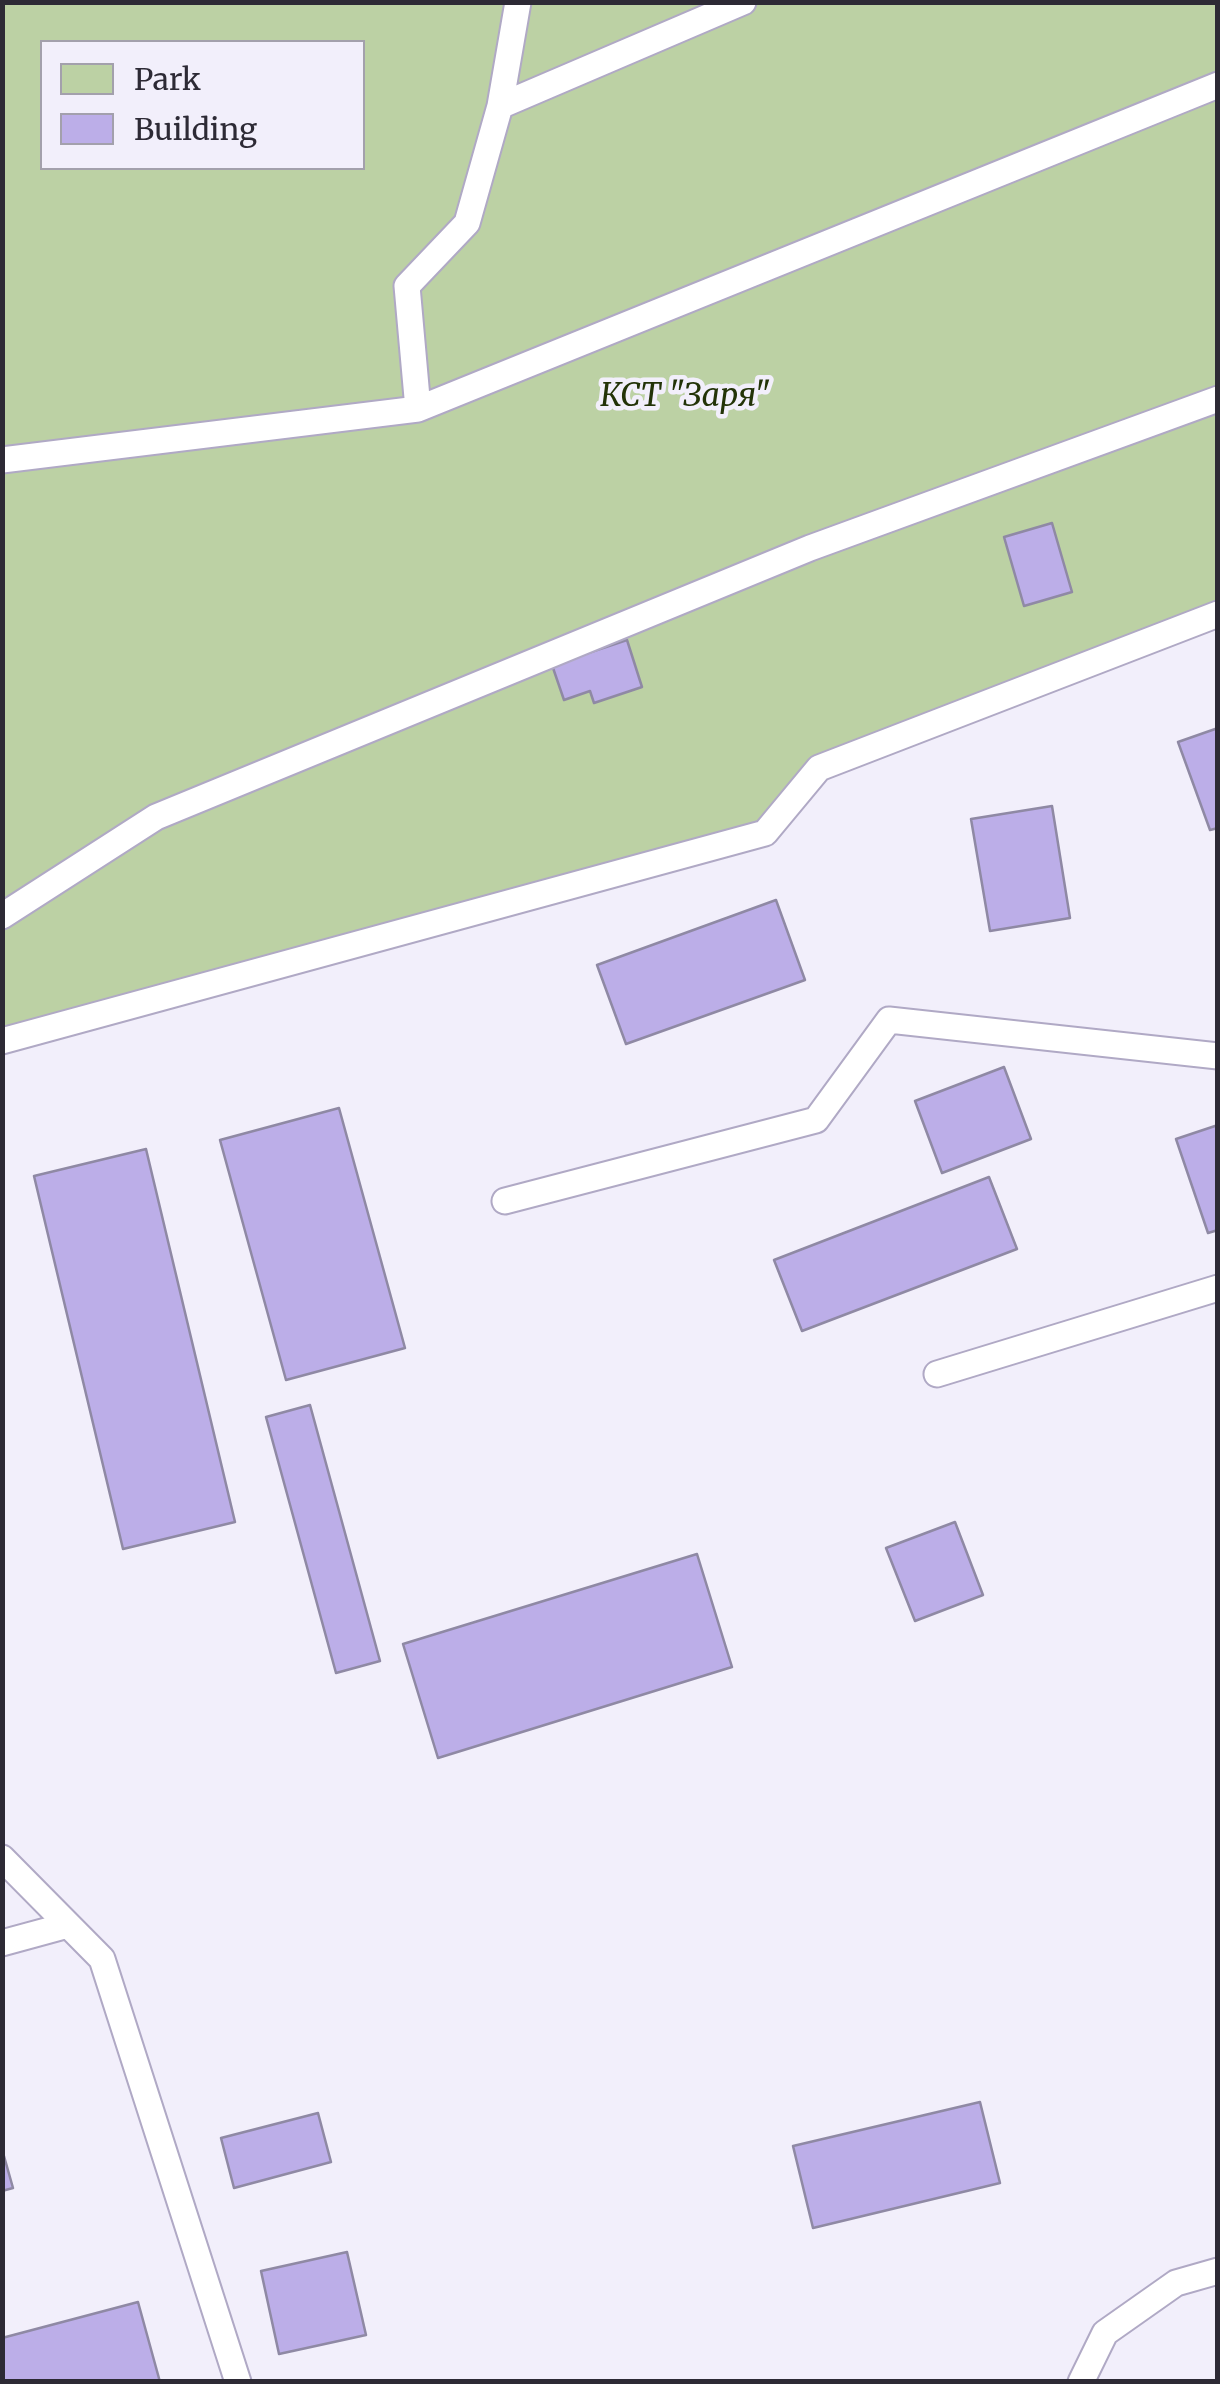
<!DOCTYPE html>
<meta charset="utf-8">
<style>
body{margin:0}
#map{position:relative;width:1220px;height:2384px;overflow:hidden;background:#f2effb;font-family:Merriweather,serif}
canvas{display:block}
.frame{position:absolute;inset:0;border:5px solid #2d2a35;pointer-events:none}
.legend{position:absolute;left:40px;top:40px;width:325px;height:130px;box-sizing:border-box;background:#f2effb;border:2px solid #a3a0ac;margin:0;padding:12px 18px;list-style:none;font-size:30px;color:#2d2a35}
.legend li{display:flex;align-items:center;gap:20px;height:50px}
.legend b{width:50px;border:2px solid #a3a0ac}
</style>
<div id="map">
<canvas width="1220" height="2384"></canvas>
<div class="frame"></div>
<ul class="legend">
<li><b style="height:28px;background:#bcd1a4"></b>Park</li>
<li><b style="height:28px;background:#bcaee8"></b>Building</li>
</ul>
</div>
<script>
const c = document.querySelector('canvas').getContext('2d');
c.lineJoin = 'round';
function fillPath(path, color) { c.fillStyle = color; c.fill(path, 'evenodd'); }
function trace(path, color, width, dash) { c.strokeStyle = color; c.lineWidth = width; c.lineCap = dash ? 'butt' : 'round'; c.setLineDash(dash || []); c.stroke(path); }
function label(font, color, halo, rows, align = 'center') {
  c.font = font + ' Merriweather,serif'; c.lineWidth = 9; c.setLineDash([]); c.textBaseline = 'middle'; c.strokeStyle = halo; c.fillStyle = color; for (const [text, x, y, turn = 0] of rows) {
    c.save(); c.translate(x, y); c.rotate((+turn || 0) * Math.PI / 180); c.textAlign = isNaN(turn) ? turn : align; if (halo) c.strokeText(text, 0, 0); c.fillText(text, 0, 0); c.restore();
  }
}
const green = new Path2D(`
 M3 3H1217V614L819 768 765 833 3 1041ZM42 42H362V168H42Z`);
const building = new Path2D(`
 M1052 523 1072 592 1024 606 1004 537Z
 M627 640 642 687 594 703 590 691 564 700 552 665Z
 M1218 728V828L1210 830 1178 742Z
 M1052 806 1070 918 990 931 971 819Z
 M776 900 805 980 626 1044 597 965Z
 M1004 1067 1031 1139 942 1173 915 1101Z
 M339 1108 405 1348 286 1380 220 1140Z
 M1218 1125V1230L1208 1233 1176 1139Z
 M146 1149 235 1522 123 1549 34 1176Z
 M989 1177 1017 1249 802 1331 774 1260Z
 M310 1405 380 1661 336 1673 266 1417Z
 M955 1522 983 1595 915 1621 886 1548Z
 M697 1554 732 1667 438 1758 403 1644Z
 M980 2102 1000 2183 813 2228 793 2146Z
 M318 2113 331 2162 234 2188 221 2138Z
 M2 2149 13 2188 2 2191Z
 M347 2252 366 2335 279 2354 261 2271Z
 M138 2302 160 2382H2V2338Z`);
const service = new Path2D(`
 M500 106 743 2
 M418 409 407 286 467 223 500 106 518 2
 M2 460 418 409 1218 85
 M2 916 156 817 810 548 1218 399
 M2 1041 765 833 819 768 1218 614
 M505 1201 816 1120 889 1020 1218 1056
 M937 1374 1218 1288
 M2 1858 102 1959 238 2382
 M2 1943 68 1925
 M1081 2382 1105 2333 1176 2283 1218 2271`);
const parkNames = [
 ["КСТ \"Заря\"",685,397]
];
fillPath(green, '#bcd1a4');
fillPath(building, '#bcaee8');
trace(building, '#8f89a4', 2.5);
trace(service, '#b0a9c5', 29);
trace(service, '#fff', 25);
label('italic 32px', '#233308', '#f2effb', parkNames);
</script>
